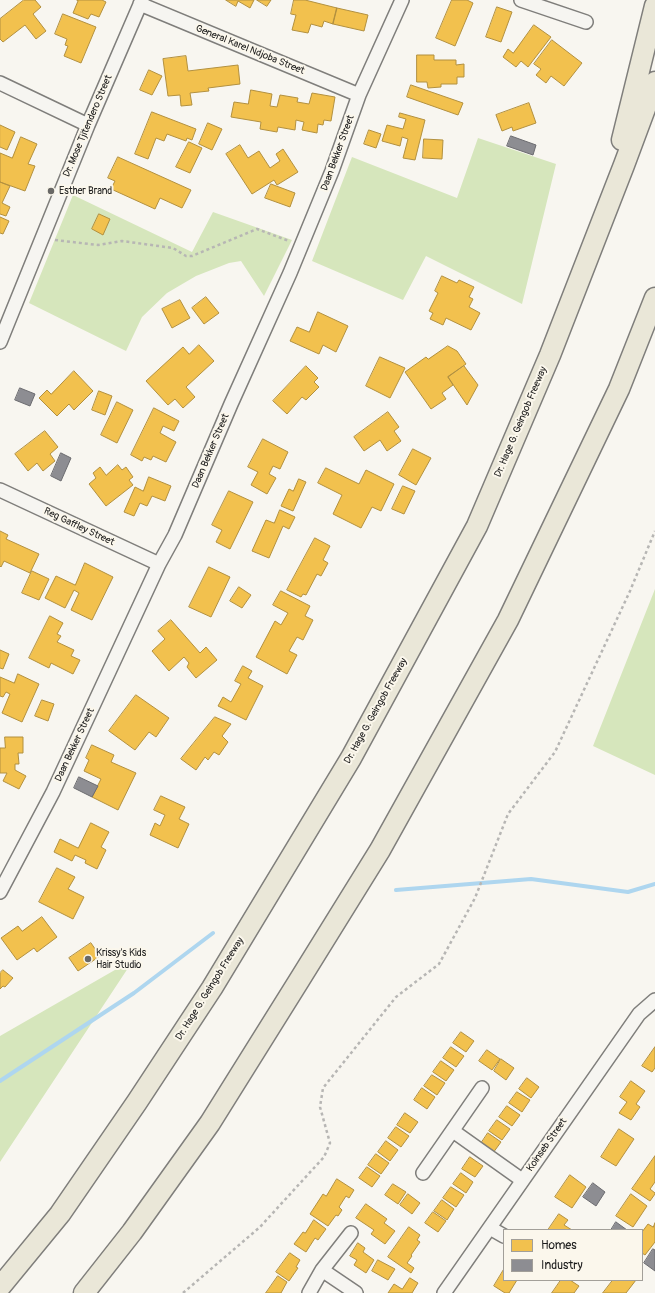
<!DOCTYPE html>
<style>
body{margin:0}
#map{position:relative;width:655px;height:1293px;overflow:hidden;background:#f8f6f0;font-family:Pangolin,sans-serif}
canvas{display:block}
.legend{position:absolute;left:503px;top:1229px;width:140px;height:52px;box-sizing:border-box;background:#fbf7ec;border:1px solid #a29f99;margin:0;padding:5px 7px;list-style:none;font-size:12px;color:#1c1c1c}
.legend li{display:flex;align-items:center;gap:8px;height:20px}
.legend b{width:20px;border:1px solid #a29f99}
</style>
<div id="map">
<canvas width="655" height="1293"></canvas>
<ul class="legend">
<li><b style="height:11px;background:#f2c14e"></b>Homes</li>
<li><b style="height:11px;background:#8d8d92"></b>Industry</li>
</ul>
</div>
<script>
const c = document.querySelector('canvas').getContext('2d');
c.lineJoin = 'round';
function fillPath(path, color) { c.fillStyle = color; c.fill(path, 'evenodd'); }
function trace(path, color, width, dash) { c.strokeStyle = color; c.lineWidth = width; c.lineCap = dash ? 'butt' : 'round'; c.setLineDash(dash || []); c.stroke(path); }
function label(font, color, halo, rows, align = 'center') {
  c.font = font + ' Pangolin,sans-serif'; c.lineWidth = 4; c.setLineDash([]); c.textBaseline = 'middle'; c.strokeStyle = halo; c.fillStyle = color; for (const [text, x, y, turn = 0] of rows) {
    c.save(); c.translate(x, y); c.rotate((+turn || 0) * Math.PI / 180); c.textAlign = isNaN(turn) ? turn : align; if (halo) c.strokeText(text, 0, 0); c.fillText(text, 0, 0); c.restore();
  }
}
const green = new Path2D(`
 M478 138 556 164 522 304 426 256 403 300 312 261 352 157 457 198Z
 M73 195 192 252 213 212 292 240 264 296 241 261 229 263 196 276 167 293 142 317 126 351 29 303Z
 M655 589V775L593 746Z
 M134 959 0 1162V1036Z`);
const homes = new Path2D(`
 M24 0H35L41 7 33 14 46 31 36 39 25 25 3 42 0 39V19Z
 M77 0H102L106 2 99 17 91 14 88 19 73 13 78 1Z
 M226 0H254L250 8 238 1 236 6Z
 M257 0H271L267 6Z
 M294 0H305L337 8 333 24 324 21 322 27 311 24 308 33 292 30 296 15 291 14Z
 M452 0H467L473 3 455 46 436 38Z
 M497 7 512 12 501 42 486 37Z
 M337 8 368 15 364 31 333 24Z
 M63 14 96 27 81 63 64 56 68 46 65 45 67 39 55 34Z
 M534 25 551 37 528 67 521 61 516 67 503 57 508 49 513 53Z
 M552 40 582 63 564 86 551 76 546 83 536 75 541 69 534 64Z
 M417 55H434V60H456V65L464 64V77H457V84H441V87L428 88 427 82H417Z
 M186 56 188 71 238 65 240 84 208 88 209 91 190 93 192 105 181 106 180 95 168 96 163 59Z
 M149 70 162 76 152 95 140 90Z
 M411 85 463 103 458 115 407 97Z
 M251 90 272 94 270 106 277 107 280 95 298 98 297 102 309 104 312 93 335 97 331 121 324 120 323 125 318 124 317 133 302 130 304 122 296 120 295 130 278 127 277 132 260 129 261 122 231 117 234 102 248 104Z
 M529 103 536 123 513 131 512 127 502 131 496 115Z
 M152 112 196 129 192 140 187 138 186 141 167 134 164 141 156 138 148 159 135 154Z
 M400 113 425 120 415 160 403 158 408 139 402 137 400 146 382 141 387 125 403 129 406 119 399 117Z
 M208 123 222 129 212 150 199 144Z
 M0 125 15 132 7 150 0 147Z
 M369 130 381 134 376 148 364 144Z
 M21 137 37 144 28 164 35 166 25 191 0 182V153L12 158Z
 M424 139 443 140 442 159 423 158Z
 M189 142 202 148 190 173 176 167Z
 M240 145 248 158 259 151 270 168 280 161 276 154 283 149 298 172 277 185 274 180 252 194 226 154Z
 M118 157 191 190 182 208 160 198 155 209 111 189 115 181 108 178Z
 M0 182 10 186 2 203 10 207 6 216 0 214Z
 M271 184 295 193 290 207 265 198Z
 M99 214 110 219 103 235 92 229Z
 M0 217 9 221 3 234 0 233Z
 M442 276 457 283 459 280 474 287 469 297 473 299 469 307 480 313 471 330 446 318 443 325 430 319 433 313 429 311 438 293 435 291Z
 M206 297 219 313 204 324 192 308Z
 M180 300 190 318 172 328 162 309Z
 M318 312 348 326 336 352 323 345 319 354 290 341 297 327 309 332Z
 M199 345 214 361 186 387 195 397 183 408 175 399 168 405 146 381 183 347 189 354Z
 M448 346 457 351 466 364 448 377 453 385 442 393 446 399 431 409 405 372 426 357 428 359Z
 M380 357 405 368 390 398 366 386Z
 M306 366 318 378 314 382 319 387 306 400 302 397 287 414 273 401Z
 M464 366 478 385 467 405 448 377Z
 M74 371 93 391 74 410 69 404 57 416 39 398 47 390 51 394Z
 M99 391 112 396 105 415 92 410Z
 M117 402 133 410 117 443 101 435Z
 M154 408 179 421 174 431 163 426 160 433 176 442 166 462 153 456 151 460 144 457 142 461 131 455Z
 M388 412 399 427 394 431 401 441 387 451 380 440 364 451 354 437Z
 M45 431 58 447 50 454 55 461 43 471 37 463 28 471 15 454Z
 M263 439 288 452 280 469 273 466 269 474 276 478 267 494 251 485 258 472 248 467Z
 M413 449 431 458 416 485 399 475Z
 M118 465 122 470 126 467 133 477 129 480 133 485 106 506 89 484 96 478 93 473 100 467 106 475Z
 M326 468 359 484 366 470 394 484 381 511 372 507 361 528 333 514 342 495 318 483Z
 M149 477 171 486 165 501 152 496 147 506 140 503 134 516 124 512 135 487 143 491Z
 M299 479 306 482 293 511 281 506 289 489 293 491Z
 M403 486 415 491 404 514 392 509Z
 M229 491 253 502 230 549 216 542 222 530 212 525Z
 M280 510 295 517 289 529 283 526 269 558 252 551 266 520 274 523Z
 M0 531 8 535 6 539 39 554 30 573 4 561 1 567 0 566Z
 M315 538 330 546 323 560 328 563 321 576 317 574 306 595 303 594 301 597 287 590Z
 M85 563 113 577 92 620 71 610 79 593 74 590 65 608 45 598 56 576 75 585Z
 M209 567 230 577 211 617 189 607Z
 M32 571 49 579 39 600 22 593Z
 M239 587 251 595 242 608 230 601Z
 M281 591 310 606 305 616 313 620 303 640 297 637 289 651 297 655 287 674 256 657 275 621 281 625 288 613 273 605Z
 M50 616 63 623 57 634 61 636 57 642 74 650 71 656 80 660 73 674 51 663 49 668 29 658Z
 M171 620 200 653 206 647 217 660 196 678 187 667 189 663 184 657 169 671 152 651 165 639 158 631Z
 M0 650 9 654 3 669 0 668Z
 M243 666 252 671 248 678 263 686 246 720 218 706 223 697 231 702 241 684 235 681Z
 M18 674 39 684 22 722 2 713 10 694 6 692 3 697 0 696V677L14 683Z
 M136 695 169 718 156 737 149 732 135 750 109 731Z
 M42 700 54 704 48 721 35 716Z
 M215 717 231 724 222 736 228 742 219 755 214 752 208 760 205 757 196 770 181 759Z
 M5 737H23V753H18L19 764H15V770L26 776 19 789 3 781 7 773H0V748H5Z
 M92 745 114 755 111 762 136 773 118 810 92 797 101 779 84 771 89 760 86 758Z
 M161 796 185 807 179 819 189 824 178 848 150 835 155 823 160 826 165 815 154 810Z
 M91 823 109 832 101 847 106 850 97 869 85 863 86 860 75 855 72 861 54 852 60 839 78 848Z
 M57 868 75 877 68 889 84 897 73 919 39 902Z
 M42 917 57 937 37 952 34 948 17 960 1 938 18 926 22 931Z
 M91 943 100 956 78 971 69 958Z
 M3 970 13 978 5 987 3 986 0 989V973Z
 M461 1032 474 1041 466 1052 453 1043Z
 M451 1047 464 1056 456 1067 443 1058Z
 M655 1047V1068L652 1072 642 1066Z
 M487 1050 500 1059 492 1070 479 1061Z
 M501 1059 514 1068 506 1080 494 1071Z
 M441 1061 454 1070 446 1081 433 1072Z
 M432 1075 445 1083 437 1095 424 1086Z
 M527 1078 539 1087 531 1098 519 1089Z
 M631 1081 645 1091 636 1104 640 1107 631 1120 619 1113 627 1102 620 1097Z
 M422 1088 435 1097 427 1109 414 1100Z
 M517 1092 530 1100 522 1112 509 1103Z
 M507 1106 520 1115 512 1126 499 1117Z
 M405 1113 418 1122 410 1133 397 1125Z
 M497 1120 510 1129 502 1140 489 1131Z
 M396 1127 409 1136 401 1147 388 1138Z
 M619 1129 634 1139 616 1166 601 1157Z
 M488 1133 501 1142 493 1153 480 1145Z
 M386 1141 398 1150 390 1161 378 1152Z
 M376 1154 389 1163 381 1174 368 1165Z
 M655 1156V1182L650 1189 655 1193V1194L650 1201 632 1189Z
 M470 1157 483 1166 475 1177 462 1169Z
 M367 1167 380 1176 372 1187 359 1178Z
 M461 1173 473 1182 466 1193 453 1184Z
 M570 1175 586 1187 572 1208 555 1197Z
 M337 1179 354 1190 349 1198 346 1196 339 1207 342 1210 338 1216 336 1215 328 1226 310 1214 323 1194 326 1196Z
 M393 1184 406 1192 398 1204 385 1195Z
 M451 1187 464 1195 456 1207 443 1198Z
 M408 1194 420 1203 412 1214 400 1205Z
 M631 1194 647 1206 633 1227 616 1216Z
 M442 1200 454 1209 447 1220 434 1211Z
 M366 1204 387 1219 384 1223 395 1231 385 1244 371 1234 374 1230 356 1218Z
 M433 1212 446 1221 438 1232 425 1223Z
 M559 1214 568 1220 564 1225 572 1230H548Z
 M314 1220 326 1229 318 1240 315 1238 306 1252 294 1244 303 1232 305 1233Z
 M655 1223V1242L645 1255 642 1253V1232L648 1224 653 1227Z
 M409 1227 420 1235 417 1240 420 1242 411 1255 412 1256 407 1263 414 1268 411 1273 388 1257Z
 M358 1243 365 1248 363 1252 374 1260 366 1273 354 1265 357 1260 350 1256Z
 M290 1253 300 1260 296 1267 298 1268 289 1281 276 1272Z
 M378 1260 395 1269 388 1280 372 1271Z
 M504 1269V1280H517L509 1293H505L494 1286Z
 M278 1276 287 1282 281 1293H266Z
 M410 1278 418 1283 412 1293H388L394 1284 402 1289Z
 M561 1280H570L579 1286 574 1293H552Z
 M613 1280H636L626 1293H603Z`);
const industry = new Path2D(`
 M511 136 536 145 533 155 507 146Z
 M20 388 35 394 30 406 15 400Z
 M61 453 71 458 61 481 51 476Z
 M79 777 98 786 92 797 74 788Z
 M593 1183 605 1192 596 1206 583 1197Z
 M616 1222 627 1230H611Z
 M653 1249 655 1250V1271L644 1263Z`);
const stream = new Path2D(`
 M396 890 531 879 628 892 655 884
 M0 1081 134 993 213 933`);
const path = new Path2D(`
 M55 240 98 245 122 241 173 248 186 256H192L257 229 289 241
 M183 1293 260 1227 324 1157 330 1143 320 1107 323 1088 396 997 439 964 475 898 508 814 555 752 630 591 655 531`);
const minor = new Path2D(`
 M521 0 586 22
 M140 4 359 95
 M0 83 88 125
 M0 342 88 125 142 0
 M0 490 159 564
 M0 892 53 792 159 564 175 535 231 404 290 273 332 171 359 95 402 0
 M453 1131 522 1180
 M423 1173 482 1088
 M490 1228 504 1236
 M322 1270 356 1293
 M309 1293 322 1270 351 1233
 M444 1293 639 1014 655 1000`);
const highway = new Path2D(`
 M622 140 655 6
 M0 1287 60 1214 137 1102 212 988 351 758 477 526 550 355 624 165 655 82
 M84 1293 132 1232 210 1123 300 979 380 850 508 620 619 389 655 298`);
const markers = [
 [51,191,4,"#696866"],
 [88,959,4,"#696866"]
];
const streetNames = [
 ["General Karel Ndjoba Street",250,50,22],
 ["Dr. Mose Tjitendero Street",88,126,-67],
 ["Daan Bekker Street",338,153,-70],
 ["Dr. Hage G. Geingob Freeway",521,422,-67],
 ["Daan Bekker Street",211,451,-67],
 ["Reg Gaffley Street",79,527,25],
 ["Dr. Hage G. Geingob Freeway",376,711,-61],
 ["Daan Bekker Street",75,745,-65],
 ["Dr. Hage G. Geingob Freeway",210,989,-58],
 ["Koinseb Street",547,1145,-55]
];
const poiNames = [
 ["Esther Brand",59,191],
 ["Krissy's Kids",96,953],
 ["Hair Studio",96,965]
];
fillPath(green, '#d6e6bc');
fillPath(homes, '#f2c14e');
trace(homes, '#b2903f', 1);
fillPath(industry, '#8d8d92');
trace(industry, '#6b6b6f', 1);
trace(stream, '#aed6ef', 4);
trace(minor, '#7f7e7b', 16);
trace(highway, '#7f7e7b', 23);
trace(path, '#b7b6b4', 2.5, [3, 3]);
trace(minor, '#f6f5f1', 13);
trace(highway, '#eae7d8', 20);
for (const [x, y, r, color] of markers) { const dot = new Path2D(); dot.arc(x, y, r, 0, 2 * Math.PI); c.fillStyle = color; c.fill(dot); trace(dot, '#fbf7ec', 1.5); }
label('10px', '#1c1c1c', '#fbf7ec', streetNames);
label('10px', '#1c1c1c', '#fbf7ec', poiNames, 'left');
</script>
